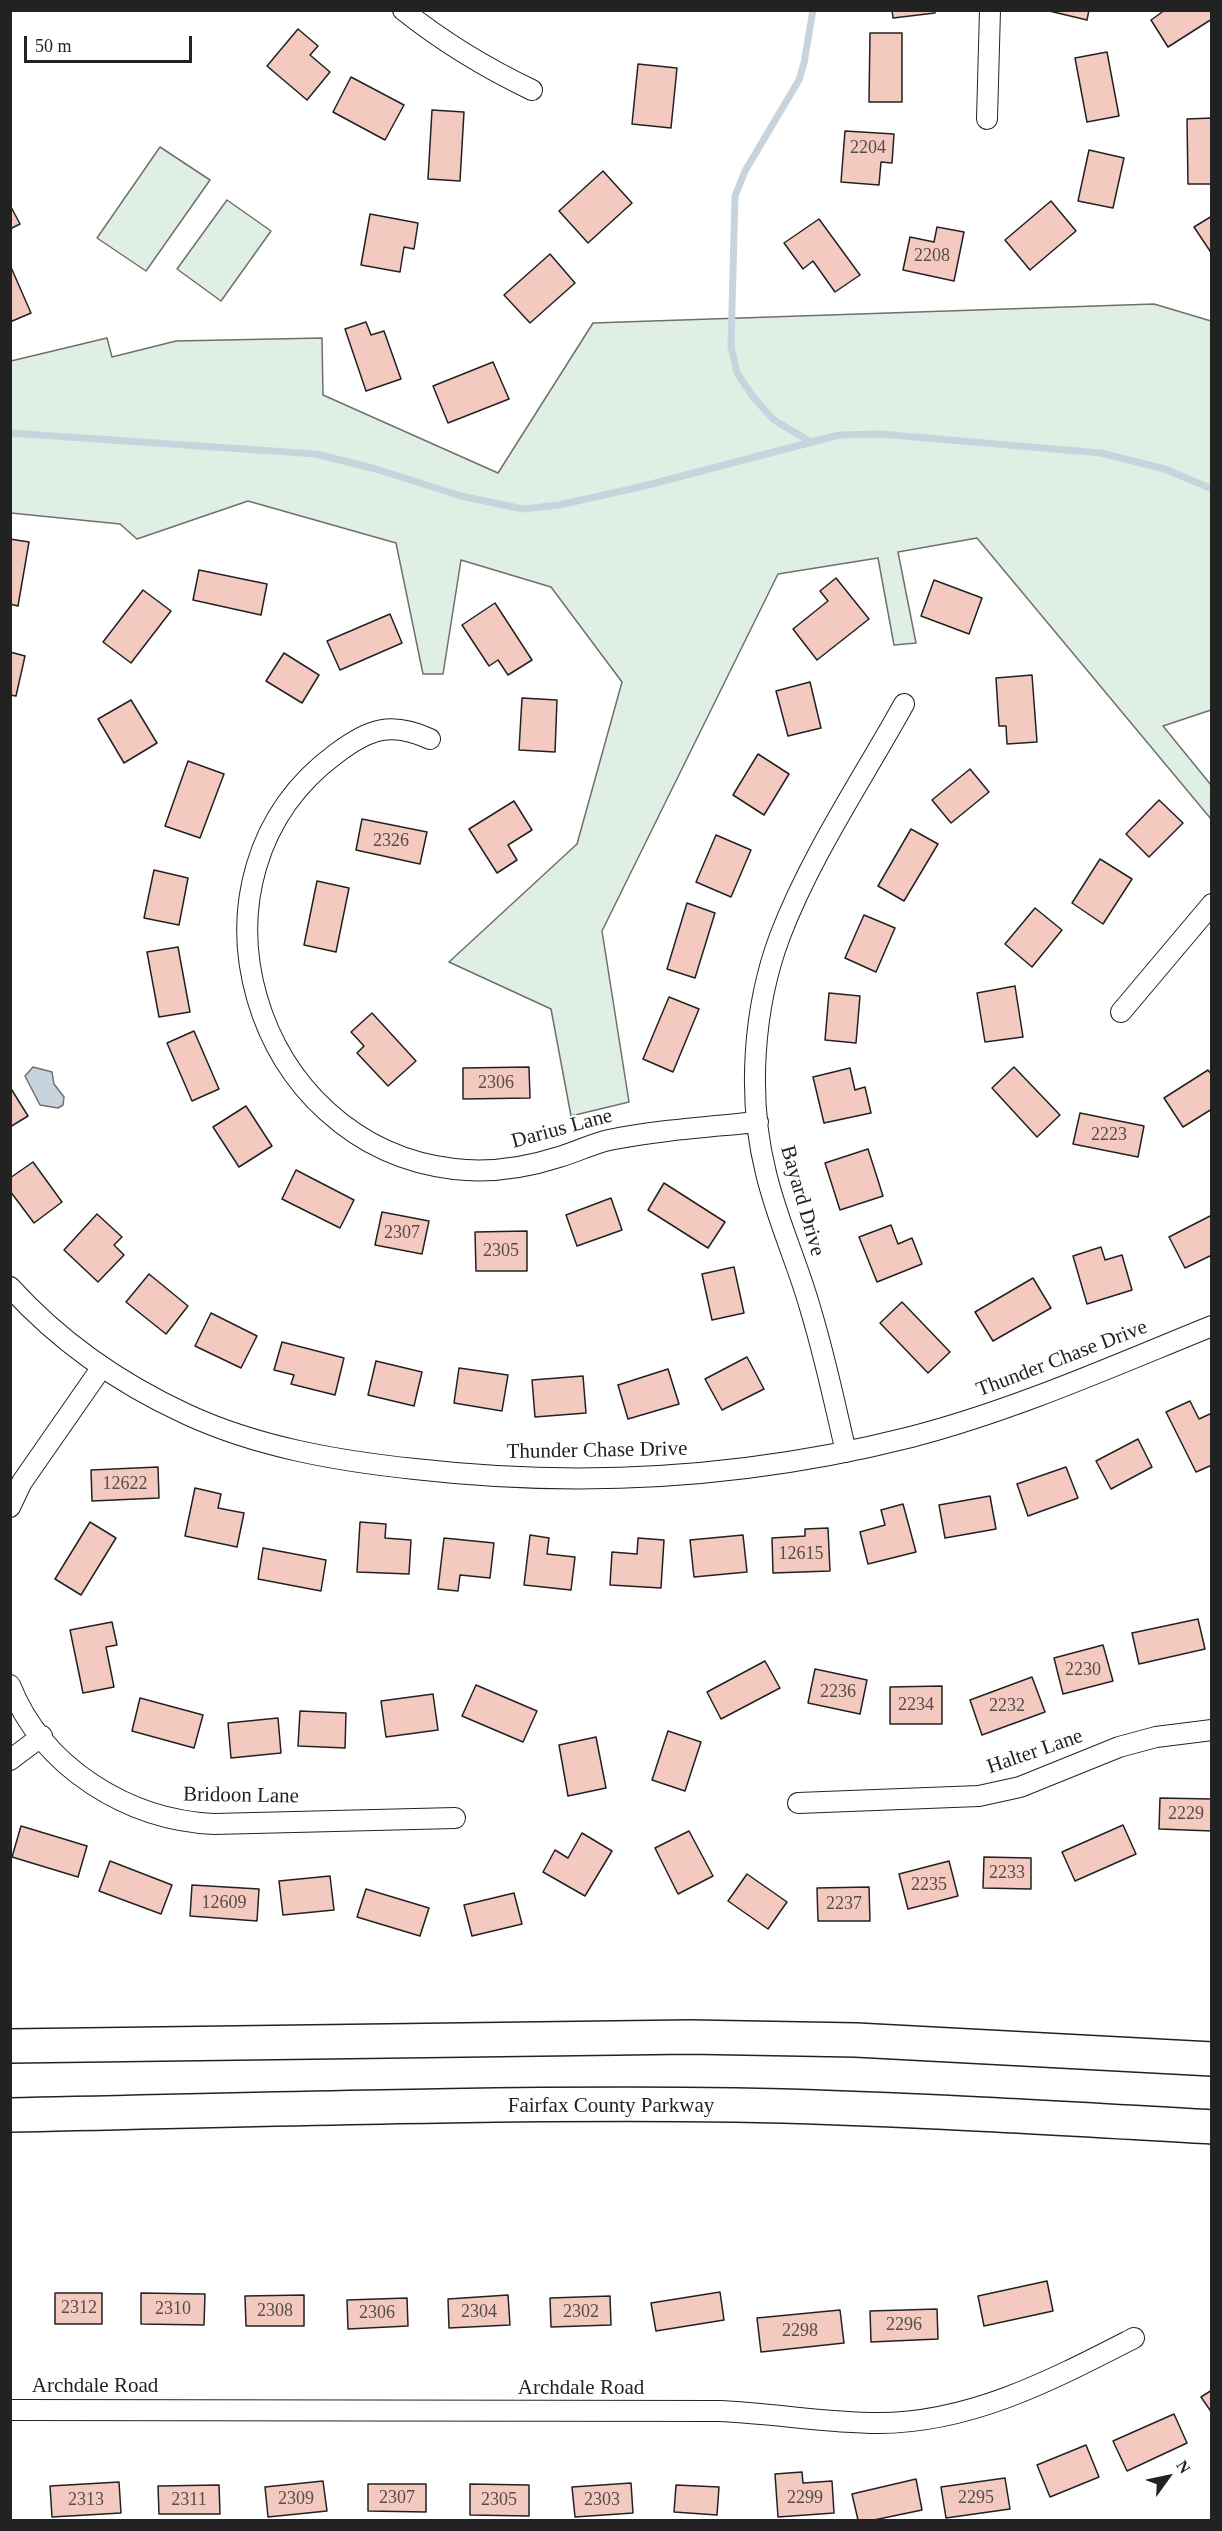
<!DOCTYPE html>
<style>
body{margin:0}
#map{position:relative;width:1222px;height:2531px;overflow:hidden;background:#fff;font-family:"Times New Roman",serif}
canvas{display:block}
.frame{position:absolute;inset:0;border:12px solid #222;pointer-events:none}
.north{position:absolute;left:1138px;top:2447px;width:60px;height:60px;-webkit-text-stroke:4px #fff;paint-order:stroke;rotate:57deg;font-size:16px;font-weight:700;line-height:24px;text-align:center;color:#222}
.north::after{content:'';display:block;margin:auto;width:21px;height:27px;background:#222;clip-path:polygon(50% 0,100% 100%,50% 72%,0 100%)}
.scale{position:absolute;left:24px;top:36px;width:168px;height:27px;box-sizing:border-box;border:3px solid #222;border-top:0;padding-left:8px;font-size:18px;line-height:21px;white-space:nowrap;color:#222;-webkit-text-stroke:4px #fff;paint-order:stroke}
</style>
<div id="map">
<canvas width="1222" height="2531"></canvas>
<div class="frame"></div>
<div class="north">N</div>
<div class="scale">50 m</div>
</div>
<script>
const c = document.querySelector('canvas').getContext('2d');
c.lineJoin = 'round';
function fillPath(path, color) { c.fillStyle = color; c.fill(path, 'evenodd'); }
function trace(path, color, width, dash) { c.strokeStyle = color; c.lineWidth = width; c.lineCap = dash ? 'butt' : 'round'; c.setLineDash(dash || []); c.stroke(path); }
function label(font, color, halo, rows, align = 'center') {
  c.font = font + ' "Times New Roman",serif'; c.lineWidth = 4.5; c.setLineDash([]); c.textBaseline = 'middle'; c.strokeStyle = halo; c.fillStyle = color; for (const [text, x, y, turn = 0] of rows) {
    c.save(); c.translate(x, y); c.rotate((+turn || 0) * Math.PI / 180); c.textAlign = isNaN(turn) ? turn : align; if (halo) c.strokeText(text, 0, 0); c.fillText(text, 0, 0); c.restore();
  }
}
const green = new Path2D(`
 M160 147 210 180 146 271 97 238Z
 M227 200 271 231 221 301 177 269Z
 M1154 304 1211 321V710L1163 726 1211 785V819L977 538 898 552 916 643 894 645 878 558 778 574 602 931 629 1102 571 1116 551 1009 449 962 577 844 622 682 551 587 461 560 443 674H423L396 543 248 501 137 539 120 524 11 513V361L107 338 112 357 176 341 322 338 323 395 498 473 593 323Z`);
const water = new Path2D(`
 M33 1067 52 1072 54 1084 64 1097 63 1105 58 1108 40 1105 25 1076Z`);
const stream = new Path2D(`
 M10 433 316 454 376 469 461 496 523 509 559 505 640 487 839 435 880 434 1101 453 1165 469 1212 489
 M811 442 774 420 754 398 737 373 731 346 735 196 745 171 799 80 804 63 813 10`);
const building = new Path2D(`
 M892 10H935V13L893 18Z
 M1045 10H1089L1087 20Z
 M1165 10H1212V19L1168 47 1151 20Z
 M298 29 318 46 310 55 330 72 307 100 267 66Z
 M870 33H902V102H869Z
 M1107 52 1119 116 1087 122 1075 58Z
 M638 64 677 68 671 128 632 124Z
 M351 77 404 105 385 140 333 112Z
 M432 110 464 112 460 181 428 179Z
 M1212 118V184H1188L1187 119Z
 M845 131 894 134 892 163 881 162 879 185 841 182Z
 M1089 150 1124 158 1113 208 1078 201Z
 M603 171 632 203 588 243 559 211Z
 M1051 201 1076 231 1030 270 1005 240Z
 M10 205 20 224 10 229Z
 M370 214 418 223 414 249 404 247 400 272 361 265Z
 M1212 216V254L1194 227Z
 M819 219 860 275 835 292 813 261 803 269 784 243Z
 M937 227 964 232 954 281 903 270 910 237 934 242Z
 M550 254 575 283 530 323 504 295Z
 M10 265 31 313 10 322Z
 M366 322 371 335 384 331 401 379 366 391 345 329Z
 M493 362 509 399 448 423 433 386Z
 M10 539 29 542 18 606 10 604Z
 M199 570 267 584 261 615 193 600Z
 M836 578 869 619 817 660 793 629 828 601 820 591Z
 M934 580 982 598 969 634 921 616Z
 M143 590 171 611 131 663 103 642Z
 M495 603 532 660 508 675 498 660 489 666 462 625Z
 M390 614 402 643 340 670 327 641Z
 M10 652 25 656 16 696 10 695Z
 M284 653 319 675 302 703 266 681Z
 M1032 675 1037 742 1007 744 1006 726H999L996 678Z
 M810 682 821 728 788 736 776 691Z
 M522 698 557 700 555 752 519 750Z
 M131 700 157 743 124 763 98 719Z
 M758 754 789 774 764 815 733 795Z
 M188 761 224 774 200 838 165 826Z
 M970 769 989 792 951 823 932 800Z
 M1159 800 1183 823 1149 857 1126 834Z
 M514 801 532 830 508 845 517 860 497 873 469 829Z
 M362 819 427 832 420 864 356 850Z
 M911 829 938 844 904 901 878 886Z
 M716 835 751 850 731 897 696 882Z
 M1100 859 1132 879 1103 924 1072 903Z
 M154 870 188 878 179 925 144 918Z
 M317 881 349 888 336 952 304 945Z
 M687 903 715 913 695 978 667 969Z
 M1035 908 1062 930 1032 967 1005 944Z
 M864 915 895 928 876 972 845 958Z
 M178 947 190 1012 159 1017 147 952Z
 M1015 986 1023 1037 985 1042 977 993Z
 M829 993 860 996 856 1043 825 1040Z
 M669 997 699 1009 673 1072 643 1059Z
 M372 1013 416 1061 388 1086 357 1053 364 1046 351 1032Z
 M194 1031 219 1089 192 1101 167 1043Z
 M529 1067 530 1098 463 1099V1068Z
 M1014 1067 1060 1115 1037 1137 992 1088Z
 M850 1068 855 1090 865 1087 871 1113 824 1123 813 1077Z
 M1208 1070 1212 1075V1109L1183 1127 1164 1098Z
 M10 1087 28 1116 10 1127Z
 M246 1106 272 1146 239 1167 213 1127Z
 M1080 1113 1144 1126 1138 1157 1073 1144Z
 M868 1149 883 1196 840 1210 825 1163Z
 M33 1162 62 1202 34 1223 10 1191V1178Z
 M296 1170 354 1200 340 1228 282 1199Z
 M664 1183 725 1222 708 1248 648 1210Z
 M611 1198 622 1230 577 1246 566 1215Z
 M382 1212 429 1221 422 1254 375 1245Z
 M97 1214 122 1237 114 1245 124 1255 98 1282 64 1250Z
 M1212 1215V1255L1185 1268 1169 1237Z
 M891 1225 898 1244 912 1238 922 1264 877 1282 859 1237Z
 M527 1231V1271H476L475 1232Z
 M1101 1247 1105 1260 1122 1255 1132 1290 1087 1304 1073 1256Z
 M734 1267 744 1313 712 1320 702 1274Z
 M149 1274 188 1306 166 1334 126 1302Z
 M1033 1278 1051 1308 993 1341 975 1312Z
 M902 1302 950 1352 928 1373 880 1323Z
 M211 1313 257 1336 241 1368 195 1346Z
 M282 1342 344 1358 335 1395 291 1384 294 1375 274 1370Z
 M747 1357 764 1389 722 1410 705 1379Z
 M376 1361 422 1372 414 1406 368 1395Z
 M459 1368 508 1375 502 1411 454 1403Z
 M668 1369 679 1404 628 1419 618 1385Z
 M583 1376 586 1413 535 1417 532 1380Z
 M1190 1401 1199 1419 1212 1413V1465L1196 1472 1166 1412Z
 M1138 1439 1152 1467 1111 1489 1096 1461Z
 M158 1467 159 1498 92 1501 91 1470Z
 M1066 1467 1078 1498 1028 1516 1017 1484Z
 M195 1488 221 1494 218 1508 244 1513 237 1547 185 1536Z
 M990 1496 996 1529 945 1538 939 1505Z
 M903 1504 916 1552 868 1564 860 1532 885 1525 881 1510Z
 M90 1522 116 1538 81 1595 55 1579Z
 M360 1522 386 1524 385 1538 411 1540 409 1574 357 1572Z
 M828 1528 830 1571 773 1573 772 1538 805 1536V1529Z
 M530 1535 549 1538 547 1554 575 1557 571 1590 524 1585Z
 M743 1535 747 1572 694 1577 690 1540Z
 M444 1538 494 1543 490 1578 460 1575 458 1591 438 1589Z
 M638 1538 664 1540 661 1588 610 1585 612 1552 637 1554Z
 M263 1548 326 1560 321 1591 258 1579Z
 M1198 1619 1205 1649 1139 1664 1132 1633Z
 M112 1622 117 1645 106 1647 114 1687 83 1693 70 1630Z
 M1103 1645 1113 1681 1063 1694 1054 1658Z
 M765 1661 780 1688 721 1719 707 1692Z
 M815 1669 867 1680 860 1714 808 1703Z
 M1032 1677 1045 1712 982 1735 970 1700Z
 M476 1685 537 1711 523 1742 462 1716Z
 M942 1686V1724H890V1687Z
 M433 1694 438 1730 386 1737 381 1701Z
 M140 1698 203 1715 194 1748 132 1731Z
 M300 1711 346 1713 345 1748 298 1746Z
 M278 1718 281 1753 231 1758 228 1723Z
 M668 1731 701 1742 685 1791 652 1780Z
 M596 1737 606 1788 568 1796 559 1745Z
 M1160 1798 1212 1799V1831L1159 1829Z
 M1123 1825 1136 1854 1075 1881 1062 1852Z
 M21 1826 87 1846 78 1877 12 1857Z
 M689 1831 713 1876 678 1894 655 1848Z
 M582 1833 612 1851 585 1896 543 1872 555 1850 568 1858Z
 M984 1857 1031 1858V1889L983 1888Z
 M110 1861 172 1885 161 1914 99 1891Z
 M949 1861 958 1896 908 1909 899 1874Z
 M747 1874 787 1902 768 1929 728 1901Z
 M330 1876 334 1910 283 1915 279 1881Z
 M192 1885 259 1889 257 1921 190 1916Z
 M869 1887 870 1921H818L817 1888Z
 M366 1889 429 1908 420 1936 357 1917Z
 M514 1893 522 1924 472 1936 464 1905Z
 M1047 2281 1053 2311 984 2326 978 2296Z
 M720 2292 724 2320 656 2331 651 2303Z
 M55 2293H102V2324H55Z
 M141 2293 205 2294 204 2325 141 2324Z
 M304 2295V2326H246L245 2296Z
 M508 2295 510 2325 449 2328 448 2299Z
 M610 2296 611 2325 551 2327 550 2298Z
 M407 2298 408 2326 348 2329 347 2300Z
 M937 2309 938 2339 871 2342 870 2311Z
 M840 2310 844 2343 761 2352 757 2318Z
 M1212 2390V2413L1201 2397Z
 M1174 2414 1187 2443 1127 2471 1113 2441Z
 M1086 2445 1099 2477 1050 2497 1037 2465Z
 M802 2472 803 2483 832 2481 834 2513 778 2517 775 2474Z
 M1005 2478 1010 2509 946 2518 941 2487Z
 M916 2479 922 2510 874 2520H858L852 2494Z
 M323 2481 327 2511 268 2517 265 2487Z
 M119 2482 121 2513 52 2517 50 2486Z
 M631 2483 633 2513 575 2517 572 2487Z
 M368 2484H426V2512L368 2511Z
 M470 2484 529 2485V2516L470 2515Z
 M219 2485 220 2514H159L158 2486Z
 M676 2485 719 2487 717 2515 674 2512Z`);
const street = new Path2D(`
 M403 10C443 42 486 68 532 90
 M987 119 990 10
 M430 739C391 721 369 729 337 753 170 875 252 1146 454 1169 489 1173 525 1168 559 1157 576 1152 592 1144 609 1140 658 1130 708 1127 758 1122
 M1121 1012 1212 904
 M10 1287C59 1341 121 1384 186 1414 257 1447 338 1461 415 1469 581 1488 749 1478 911 1437 1015 1410 1113 1366 1212 1326
 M846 1452C835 1405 825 1357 811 1311 798 1264 777 1220 766 1173 747 1098 753 1008 780 936 811 855 862 780 904 704
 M10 1507 22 1482 102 1367
 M10 1685C43 1768 128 1820 214 1824L455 1818
 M10 1760 42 1736
 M798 1803 979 1796 1020 1787 1119 1747 1156 1737 1212 1730
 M10 2410 719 2411C772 2413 825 2423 878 2423 971 2423 1054 2379 1134 2338`);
const highway = new Path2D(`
 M10 2046 690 2037 856 2040 1212 2059
 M10 2115C252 2110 494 2102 735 2105 894 2108 1053 2118 1212 2127`);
const numberNames = [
 ["2204",868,148],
 ["2208",932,256],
 ["2326",391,841],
 ["2306",496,1083],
 ["2223",1109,1135],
 ["2307",402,1233],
 ["2305",501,1251],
 ["12622",125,1484],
 ["12615",801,1554],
 ["2230",1083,1670],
 ["2236",838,1692],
 ["2234",916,1705],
 ["2232",1007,1706],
 ["2229",1186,1814],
 ["2233",1007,1873],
 ["2235",929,1885],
 ["12609",224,1903],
 ["2237",844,1904],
 ["2312",79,2308],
 ["2310",173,2309],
 ["2308",275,2311],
 ["2304",479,2312],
 ["2302",581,2312],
 ["2306",377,2313],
 ["2296",904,2325],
 ["2298",800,2331],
 ["2307",397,2498],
 ["2299",805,2498],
 ["2295",976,2498],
 ["2309",296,2499],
 ["2313",86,2500],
 ["2311",189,2500],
 ["2305",499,2500],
 ["2303",602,2500]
];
const streetNames = [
 ["Darius Lane",562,1129,-15],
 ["Bayard Drive",802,1201,74],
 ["Thunder Chase Drive",1062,1359,-21],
 ["Thunder Chase Drive",597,1451,-1],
 ["Halter Lane",1035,1752,-19],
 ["Bridoon Lane",241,1796,1],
 ["Fairfax County Parkway",611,2106],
 ["Archdale Road",95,2386],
 ["Archdale Road",581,2388]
];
fillPath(green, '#e0efe3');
trace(green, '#6f6f6f', 1.5);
fillPath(water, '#c7d3dd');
trace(water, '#6f6f6f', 1.5);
trace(stream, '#c7d3dd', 7);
fillPath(building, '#f3c9c0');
trace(building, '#222', 1.5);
trace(street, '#222', 22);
trace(highway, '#222', 36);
trace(street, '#fff', 20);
trace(highway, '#fff', 33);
label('18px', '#564c4a', null, numberNames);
label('21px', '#222', '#fff', streetNames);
</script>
